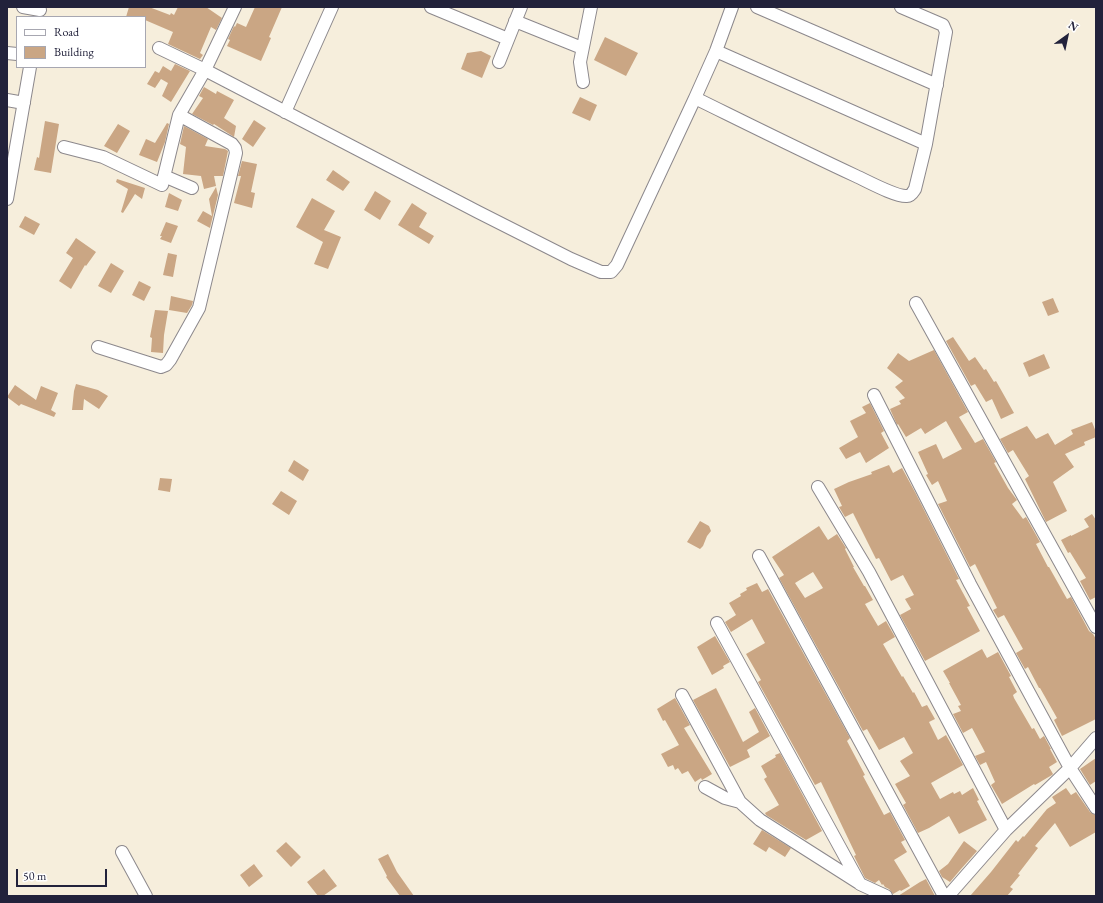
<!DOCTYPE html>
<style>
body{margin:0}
#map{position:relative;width:1103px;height:903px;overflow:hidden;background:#f6eedc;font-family:"EB Garamond",serif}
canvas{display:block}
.frame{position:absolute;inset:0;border:8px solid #22223b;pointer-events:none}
.legend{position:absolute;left:16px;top:16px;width:130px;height:52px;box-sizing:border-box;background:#fff;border:1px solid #a7a7b1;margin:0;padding:5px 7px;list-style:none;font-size:12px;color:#22223b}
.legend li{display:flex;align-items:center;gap:8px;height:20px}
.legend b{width:20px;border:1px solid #a7a7b1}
.north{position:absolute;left:1047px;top:16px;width:40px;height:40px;-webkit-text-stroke:3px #fff;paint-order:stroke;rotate:33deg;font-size:11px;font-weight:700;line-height:16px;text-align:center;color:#22223b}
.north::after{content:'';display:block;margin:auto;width:14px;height:18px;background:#22223b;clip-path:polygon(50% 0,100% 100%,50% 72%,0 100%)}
.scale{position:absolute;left:16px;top:869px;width:91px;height:18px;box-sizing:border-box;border:2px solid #22223b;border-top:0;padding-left:5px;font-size:12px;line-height:14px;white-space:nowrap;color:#22223b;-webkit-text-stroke:3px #fff;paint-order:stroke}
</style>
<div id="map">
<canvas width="1103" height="903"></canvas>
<div class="frame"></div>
<ul class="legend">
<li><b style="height:5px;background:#fff"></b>Road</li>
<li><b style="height:11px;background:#caa684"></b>Building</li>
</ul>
<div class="north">N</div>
<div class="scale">50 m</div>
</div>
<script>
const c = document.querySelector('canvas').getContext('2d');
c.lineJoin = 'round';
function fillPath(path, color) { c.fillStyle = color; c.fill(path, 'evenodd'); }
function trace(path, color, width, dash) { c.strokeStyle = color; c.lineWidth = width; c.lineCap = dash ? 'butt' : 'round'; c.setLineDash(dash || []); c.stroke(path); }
const building = new Path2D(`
 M129 7H149L170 15 171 13 174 15 178 7H206L222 18 216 30 211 27 200 53 203 55 200 59 168 44 173 32 145 20V17H126Z
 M255 7H282L269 37 271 38 261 61 227 46 230 40 228 39 234 26 235 27 237 23 246 27Z
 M605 37 638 53 626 76 594 60Z
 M481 51 491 56 482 78 461 69 467 53Z
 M175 64 190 71 171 102 162 96 168 83 161 79 155 88 147 84 155 71 159 73 163 66 171 71Z
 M204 87 216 94 217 91 234 100 224 118 236 126 234 137 214 124 213 125 192 114 203 98 199 96Z
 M580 97 597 105 590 121 572 113Z
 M254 120 266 128 253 147 242 139Z
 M45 121 59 124 51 173 34 170 37 157 39 158Z
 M167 123 169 124 165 142 157 162 139 155 146 139 155 143Z
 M118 124 130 131 117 153 104 146Z
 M184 126 208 139 205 146 225 149 228 151 223 176H214L216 186 204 189 201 176 183 174 186 147 180 144Z
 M242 161 257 164 251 192 255 193 252 208 234 203 241 176H238Z
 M333 170 350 182 343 191 326 180Z
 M117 179 145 188 142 199 135 194 123 213 121 212 128 189 116 182Z
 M216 187 218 195 210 228 197 221 203 211 212 216 209 199Z
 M375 191 391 201 380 220 364 210Z
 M169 193 182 200 178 211 165 207Z
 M312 198 335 211 324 230 341 237 328 269 314 264 323 242 296 227Z
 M412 203 427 213 419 227 434 236 429 244 398 225Z
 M25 216 40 224 34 235 19 227Z
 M166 222 178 226 171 243 160 239 162 236H160Z
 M76 238 96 252 86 266 85 265 71 289 59 281 73 258 66 253Z
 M168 253 177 255 173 277 163 275Z
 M111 263 124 271 111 293 98 286Z
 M139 281 151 287 144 301 132 295Z
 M171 296 193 301 192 305 187 313 169 310Z
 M1053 298 1059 312 1048 316 1042 302Z
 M155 310 168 311 164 335 163 353 151 352 152 338 150 337Z
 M953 337 969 361 975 357 984 370 986 369 994 382 996 381 1014 413 1001 419 992 399 986 402 975 384 971 386 946 341Z
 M934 350 968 412 959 417 975 443 983 439 996 462 994 463 1008 488 1017 500 1012 504 1023 519 1026 517 1040 542 1036 544 1048 567H1049L1067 599 1071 597 1089 631 1093 634 1096 639V719L1062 736 1054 720 1057 718 1040 688H1039L1028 667 1025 669 1016 653 1023 649 1004 615 998 618 993 610 997 608 975 564 970 567 938 504 947 501 938 481 932 485 926 475 928 474 918 452 936 444 943 459 962 449 946 421 925 434 921 428 906 437 898 424 897 425 890 409 901 404 899 401 905 398 895 387 903 381 887 368 898 353 909 361Z
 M1044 354 1050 368 1029 377 1023 363Z
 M76 384 98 390 108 396 99 409 84 399 83 410H72L74 391Z
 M15 385 36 400 41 386 58 393 51 410 56 413 54 417 21 404 19 406 7 397Z
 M870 403 884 431 881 433 889 448 866 463 860 452 846 459 839 448 858 437 850 421 866 413 862 407Z
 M1092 422 1096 432V437L1084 442 1085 445 1065 454 1074 467 1053 482 1067 511 1046 522 1025 479 1029 476 1013 450 1008 453 1000 439 1027 426 1036 439 1048 433 1055 445 1073 434 1071 430Z
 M294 460 309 470 303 481 288 471Z
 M889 465 893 473 902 468 915 492 956 573 959 579 956 580 970 606 967 607 980 631 925 661 900 615 911 609 905 599 914 595 903 575 891 581 879 558 876 559 853 513 845 517 839 507 842 506 834 489 849 482 872 474 871 472Z
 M160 478 172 479 170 492 158 490Z
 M281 491 297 501 289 515 272 504Z
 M1092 514 1096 520V597L1090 600 1080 581 1086 578 1070 552 1068 553 1061 540 1071 535V536L1089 527 1084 519Z
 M700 521 709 526 711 531 707 536 703 546 700 549 687 542Z
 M819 526 828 540 837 534 846 548 845 549 854 567H853L864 586H865L873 600 865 604 878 626 886 621 895 637 883 644 902 677 903 676 913 693 914 692 922 707 927 705 935 719 929 722 938 740 946 735 963 765 931 783 940 799 953 792 954 794 960 791 962 795 973 788 979 800 977 801 987 820 959 834 949 816 929 828 918 833 903 805 906 803 895 784 910 776 900 761 913 753 904 737 879 750 867 729 863 731 779 578 784 575 772 557ZM813 572 823 588 805 598 795 583Z
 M757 583 762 592 768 589 850 738 847 741 865 775 863 776 884 815 890 812 905 840 901 842 907 852 894 860 910 886 901 891 900 890 893 894 889 889 885 887 883 884 882 885 879 880 875 883 865 878 854 856 856 855 821 782 815 785 758 682 761 680 746 654 765 643 752 619 731 632 725 622 736 615 729 603 741 596 740 594 747 590 746 588Z
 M715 636 730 662 723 666 724 668 712 675 697 647Z
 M982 649 987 658 998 652 1011 676 1009 677 1017 692 1013 695 1014 698 1032 729 1034 728 1040 739 1044 736 1051 749H1050L1057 762 1049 767 1053 774 1052 775 1035 785 1034 784 1002 804 991 785 995 782 986 762 980 765 975 756 985 752 972 728 963 733 953 714 961 711 958 706 961 705 949 683H950L943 671Z
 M716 688 743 742 759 732 749 712 755 708 770 736 747 750 750 757 730 767 693 700Z
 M675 698 690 725 684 728 712 774 702 780 701 778 695 782 688 771 682 774 678 768 675 770 673 765 668 767 661 754 679 745 665 720 663 721 657 709Z
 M780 753 822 831 806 840 766 815 765 813 779 805 764 779 767 777 761 766 776 757 775 755Z
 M1096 758V781L1090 785 1080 769Z
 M1066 788 1071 795 1076 792 1090 812 1095 815 1096 817V832L1070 847 1055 823 1035 846 1038 848 1018 874 1020 875 1010 887 1013 889 1007 896H970L991 872 1016 840 1018 842 1023 836 1024 837 1047 809 1056 803 1052 797Z
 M762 830 791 848 785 857 769 847 766 852 753 844Z
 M964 841 977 851 961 869 950 882 942 877 939 871 948 864Z
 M286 842 301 857 291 867 276 851Z
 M388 854 397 872 414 896H400L386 877 387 876 378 859Z
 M254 864 263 876 249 887 240 875Z
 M324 869 337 886 323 896H318L307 882Z
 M926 879 935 896H898L920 882Z`);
const minor = new Path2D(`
 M23 7 40 10
 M235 7 205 70 478 212 571 259 601 272H611L617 265 695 98
 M431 7 508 39
 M732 7 716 51 695 98C748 124 802 151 856 176 867 181 896 197 907 196 911 196 913 192 915 189L926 144 946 32 943 25 901 7
 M757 7 937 85
 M515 21 582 48
 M716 51 926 144
 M7 53 17 54
 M499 62 521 7
 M583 82 580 62 591 7
 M7 100 24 103
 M285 112 332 7
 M64 147 103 157 162 185 179 115 205 70 159 48
 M164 176 192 188
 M7 199 30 67
 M916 303 1096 627
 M98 347 161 367 166 365 170 360 199 308 236 153 235 148 232 144 179 115
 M874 395 970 584 1070 768 1096 808
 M818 487 869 572 1006 830
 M759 556 944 896
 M717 623 860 884 886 896
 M682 695 740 802 760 820 859 883
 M705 787 725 798 740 802
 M122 852 146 896
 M948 896 1006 830 1070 768 1096 738`);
fillPath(building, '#caa684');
trace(minor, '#8c888c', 14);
trace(minor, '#fff', 12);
</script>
